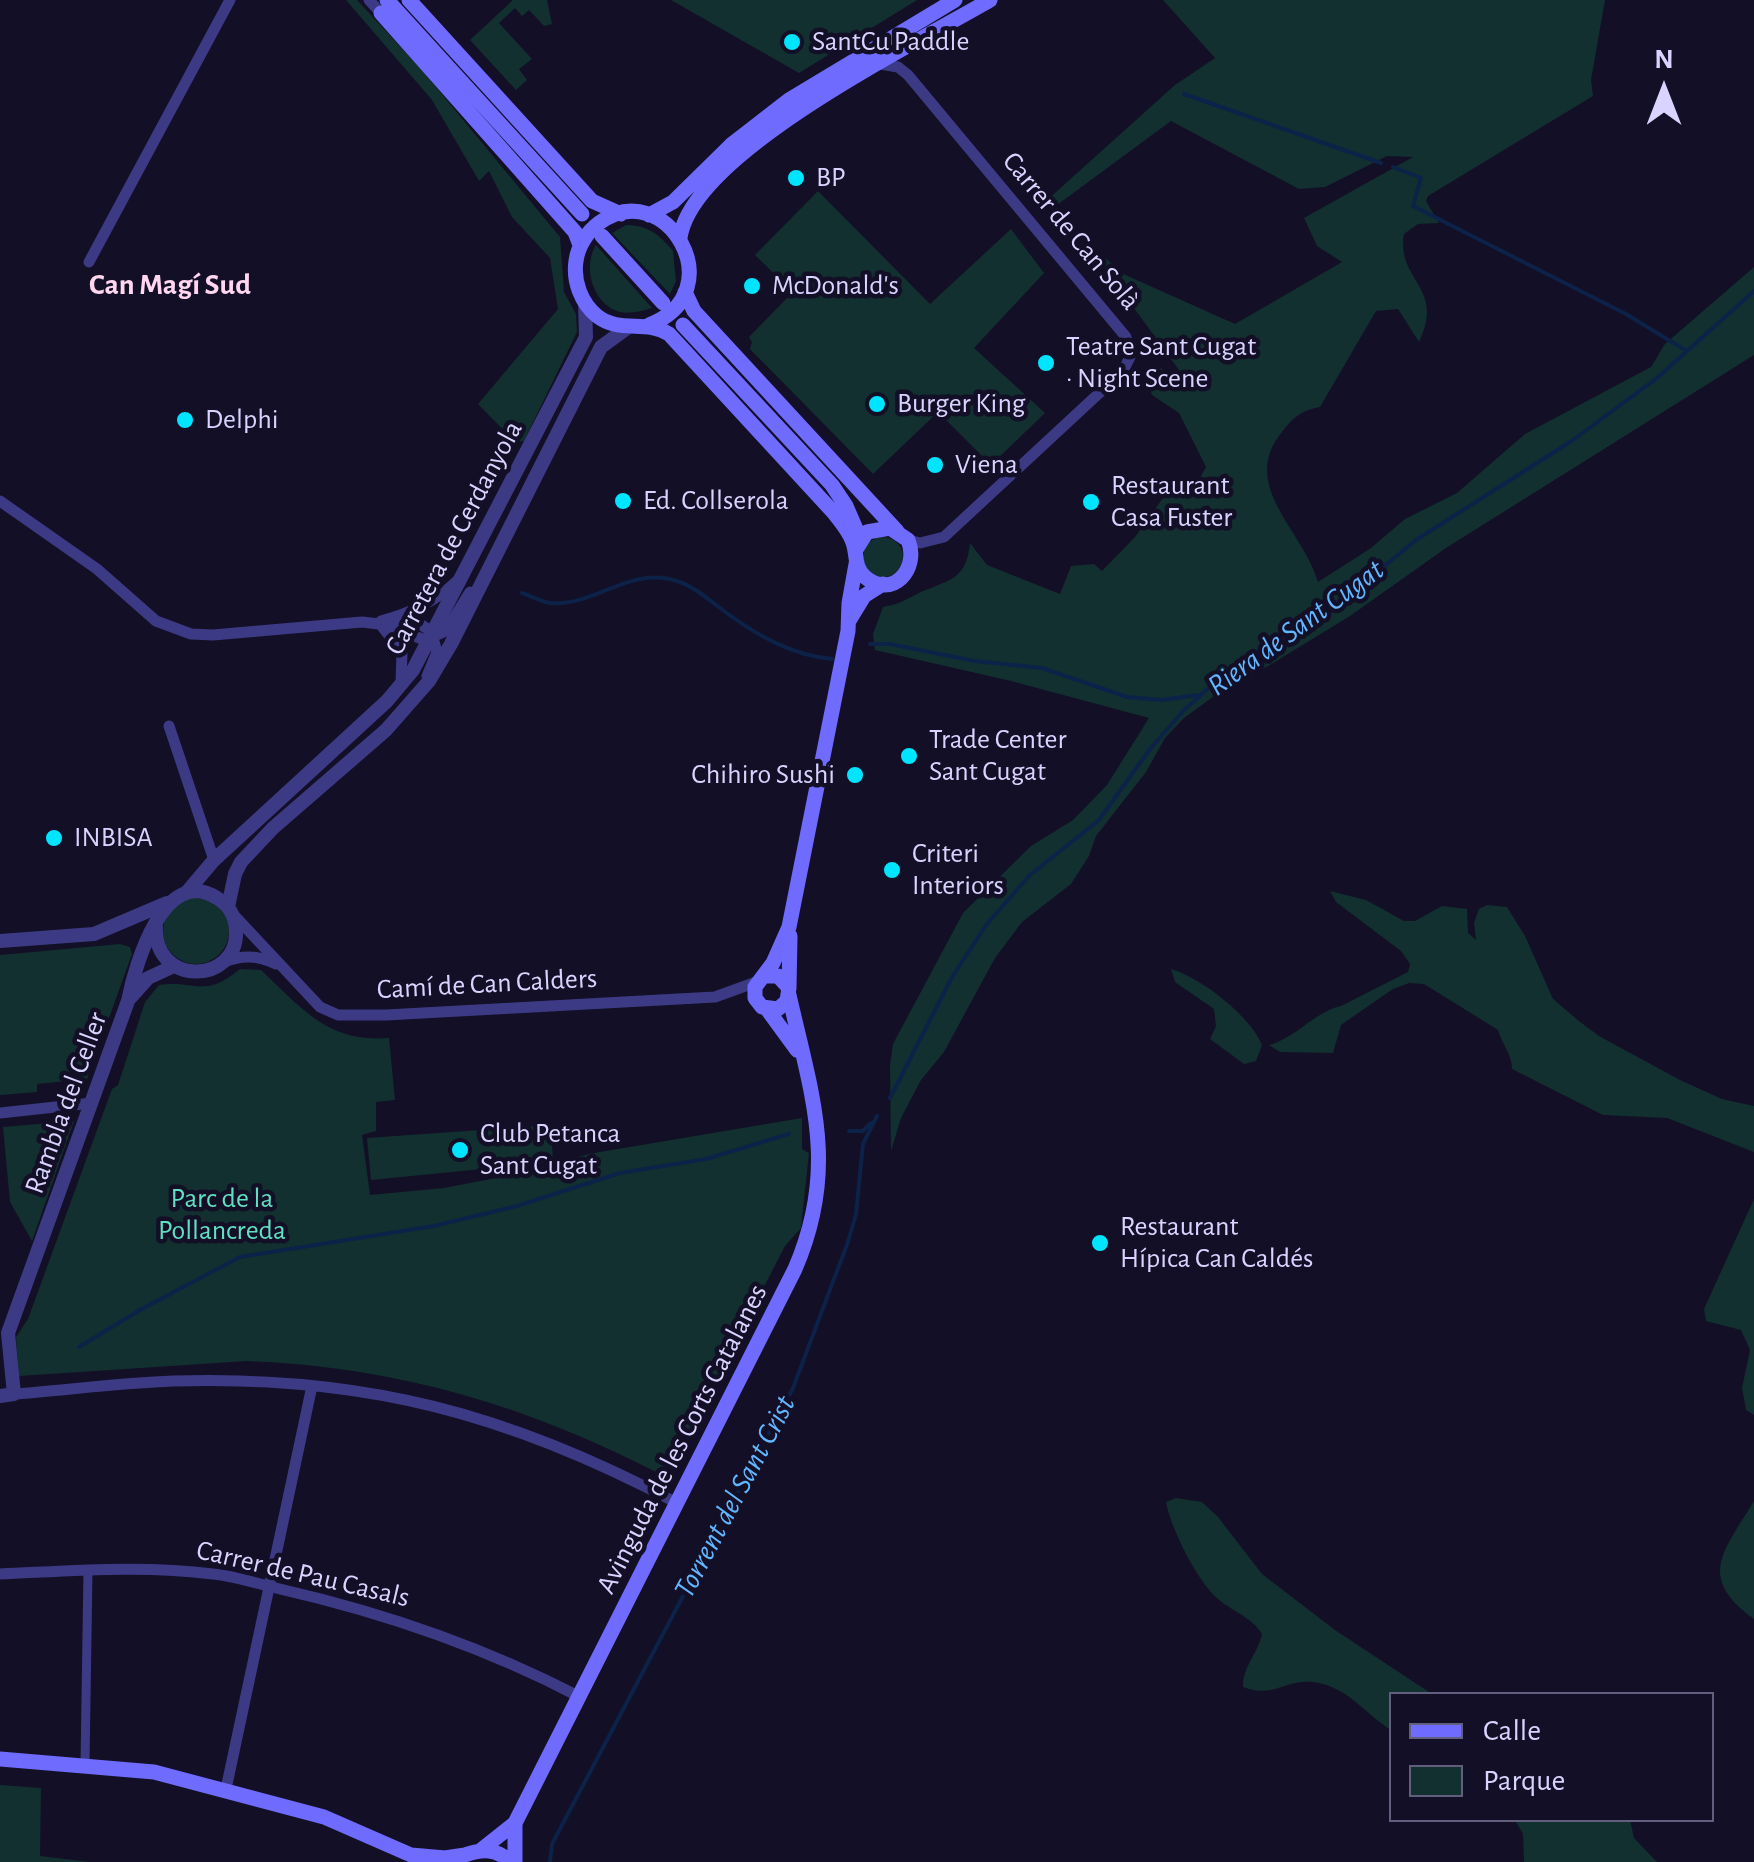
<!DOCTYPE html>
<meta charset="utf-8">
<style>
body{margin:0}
#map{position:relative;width:1754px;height:1862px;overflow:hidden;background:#130f26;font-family:"Alegreya Sans",sans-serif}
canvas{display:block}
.legend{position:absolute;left:1389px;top:1692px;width:325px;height:130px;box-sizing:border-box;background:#130f26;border:2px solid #625e7d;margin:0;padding:12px 18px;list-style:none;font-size:30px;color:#d9d4ff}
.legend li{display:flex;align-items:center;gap:20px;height:50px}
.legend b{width:50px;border:2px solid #625e7d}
.north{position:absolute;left:1614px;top:40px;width:100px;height:100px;-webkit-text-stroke:8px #130f26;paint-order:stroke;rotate:0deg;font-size:28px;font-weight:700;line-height:40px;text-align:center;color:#d9d4ff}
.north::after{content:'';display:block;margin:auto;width:35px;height:45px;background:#d9d4ff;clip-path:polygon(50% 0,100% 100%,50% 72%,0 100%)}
</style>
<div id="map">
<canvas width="1754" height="1862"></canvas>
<ul class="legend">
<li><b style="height:12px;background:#6f6bff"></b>Calle</li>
<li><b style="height:28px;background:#12302f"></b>Parque</li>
</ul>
<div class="north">N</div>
</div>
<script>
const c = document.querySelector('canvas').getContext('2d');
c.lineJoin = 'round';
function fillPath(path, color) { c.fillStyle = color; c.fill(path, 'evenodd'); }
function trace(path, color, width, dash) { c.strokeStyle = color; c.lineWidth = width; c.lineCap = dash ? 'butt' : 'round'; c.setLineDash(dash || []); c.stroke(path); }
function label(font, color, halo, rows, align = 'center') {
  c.font = font + ' "Alegreya Sans",sans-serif'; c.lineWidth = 9; c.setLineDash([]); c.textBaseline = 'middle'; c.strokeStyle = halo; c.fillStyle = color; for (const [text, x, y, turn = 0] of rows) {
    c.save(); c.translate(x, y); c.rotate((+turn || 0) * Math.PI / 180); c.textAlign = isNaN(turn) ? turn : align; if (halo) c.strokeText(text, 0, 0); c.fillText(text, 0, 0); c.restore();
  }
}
const green = new Path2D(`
 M346 0H357L421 69 560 237 564 292 576 314 577 332 524 441 515 442 478 404 558 309 550 258 512 217 489 171 479 181 432 100Z
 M513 0H547L552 24 544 26 529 10 522 16 515 8 499 23 532 59 519 69 527 80 516 90 470 40Z
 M671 0H917L799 73Z
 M1163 0H1605L1591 80 1593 96 1428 196 1426 201 1439 223 1418 224 1404 234C1396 281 1446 287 1419 342L1398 309 1376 311 1320 407C1300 411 1294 417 1282 432 1238 485 1304 531 1318 582L1371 548 1405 519 1457 493 1525 434 1651 367 1665 344 1754 267V355L1446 548 1350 616 1270 665 1225 688 1184 718 1165 738 1146 772 1096 836 1089 856 1071 884 1022 922 995 958 944 1052 921 1080 901 1118 891 1151 890 1065 893 1044 963 913 1031 846 1073 820 1107 785 1149 718 1011 681 875 650 873 634 883 607C901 604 906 599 921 592 951 579 966 580 970 543L987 565 1060 594 1071 566 1094 564 1102 571 1135 537 1170 488 1188 499 1206 467 1179 413 1152 395 1146 376 1158 366 1195 392 1078 231 1121 273 1235 324 1342 262 1317 246 1304 218 1413 157 1387 156 1325 187 1299 189 1171 121 1053 208 1046 201 1175 85 1215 58Z
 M818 191 930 304 1011 229 1044 273 974 348 1045 413 991 465 938 412 873 474 750 349 752 342 749 337 793 292 755 255Z
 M626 225C648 225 660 235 673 251L676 281 670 294 612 233Z
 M596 245 652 308C642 311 631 314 620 312 593 305 582 267 596 245Z
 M863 557a20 20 0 1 1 40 0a20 20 0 1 1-40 0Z
 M1330 891 1366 900 1404 921H1415L1442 906 1467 909 1468 933 1476 940 1474 923 1479 909 1487 905 1507 907 1525 936 1553 999 1579 1021 1599 1036 1680 1080 1722 1099 1754 1106V1152L1667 1118 1603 1115 1512 1069C1512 1054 1502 1045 1498 1030L1424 984 1409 983 1393 989 1341 1025 1333 1053 1280 1052 1269 1045C1296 1038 1314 1012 1341 1006L1408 972 1410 964 1401 951 1336 902Z
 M163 931a33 33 0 1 1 66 0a33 33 0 1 1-66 0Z
 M120 944 130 947 132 954 87 1079 37 1084V1092L0 1095V955Z
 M240 969 261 970C302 1008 327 1043 389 1038L395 1100 376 1102V1131L362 1135 370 1195 444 1188 527 1172 588 1154 802 1118V1149L809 1153 801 1228 785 1246 666 1477C531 1407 401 1367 247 1361L19 1376 16 1337 28 1319 112 1089 118 1085 145 1002 159 985C195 980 204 999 240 969Z
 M1171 969C1202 978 1251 1017 1262 1045L1256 1061 1244 1064 1210 1039 1216 1026 1214 1009 1175 982Z
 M74 1121 32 1241 10 1202 3 1127Z
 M551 1125 553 1162 371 1180 367 1138Z
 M1754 1199V1415L1746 1410 1742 1388 1750 1350 1741 1330 1706 1321 1704 1309Z
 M1176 1498 1202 1502 1218 1517 1262 1574 1335 1630 1432 1694H1392L1391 1730C1364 1713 1346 1685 1312 1682 1284 1679 1274 1699 1243 1687 1242 1668 1258 1653 1262 1634 1252 1617 1233 1612 1218 1599 1197 1581 1171 1529 1166 1502Z
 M1754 1501V1619C1696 1577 1724 1551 1754 1501Z
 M0 1785 41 1788 40 1856 90 1862H0Z
 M1515 1820H1630L1634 1838 1657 1862H1524L1523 1834Z`);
const stream = new Path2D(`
 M1184 94 1381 163
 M1393 167 1421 178 1413 206 1626 314 1685 350
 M522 593C531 596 542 602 551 603 593 606 626 570 669 579 692 583 710 601 728 614 760 637 792 655 832 659
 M870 644H890L975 661 1042 668 1127 697 1162 700 1198 695
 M890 1098 951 979 986 925 1029 876 1099 820 1150 749 1184 710 1228 671 1354 591 1416 540 1573 440 1657 378 1754 291
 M849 1131H863L871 1123
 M79 1347 140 1310 240 1257 434 1226 517 1206 620 1173 706 1159 789 1134
 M550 1862 552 1844 793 1388 848 1242 856 1214 863 1144 877 1116`);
const pedestrian = new Path2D(`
 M85 1764 88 1570`);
const minor = new Path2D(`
 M369 0 381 13
 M880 64 898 67 908 75 1126 337 1130 357 1123 371 944 537 920 543 908 540
 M89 262 230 0
 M0 501 97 569 156 621 191 634 213 635 362 622 404 627 418 623 431 631 437 652 427 676
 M381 621C410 613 435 602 457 581
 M381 625 402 652 401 683
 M404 627 406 633 425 640 446 631 470 592
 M169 726 214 860
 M232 913 320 1007 338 1015H386L715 997 759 981
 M223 962C243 955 257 955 276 964
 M0 1113 92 1103
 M14 1394C67 1390 120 1383 173 1381 364 1375 509 1414 677 1503
 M0 1574C71 1571 142 1565 213 1574 235 1576 258 1584 280 1589 385 1613 484 1647 580 1697
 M226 1789 312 1386`);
const tertiary = new Path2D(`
 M187 892 214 860 387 701 413 670 586 337 585 303
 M228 907 235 874 241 862 273 828 386 730 429 681 451 644 601 347 627 328
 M0 941 94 934 167 903
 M131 997 148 978 174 966
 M0 1396 14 1394 8 1333 128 1001C135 965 164 864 217 898 229 905 235 916 236 930 239 985 151 988 156 923`);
const secondary = new Path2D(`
 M387 0 582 214
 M409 0 592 201 621 214
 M381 13 575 232 580 245
 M649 215 673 202 731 145 789 100 955 0
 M602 236 663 303
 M680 238C692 152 917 43 990 0
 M685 292 694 311 897 531
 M649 325C735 292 666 174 599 223 587 232 578 246 576 261 573 281 581 303 597 316 620 334 646 319 669 334L834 513C840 521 848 530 852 540 858 553 853 567 865 577 892 600 920 569 908 540L890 528 867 532 855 551
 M683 325 832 485 846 506 859 536
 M850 619 864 596 883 584
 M764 976H778L789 988 787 1001 778 1009 762 1007 755 998V987L773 963 789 927 848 631 849 603 856 564
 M789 988 790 936
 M767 1009 797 1050
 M0 1759 154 1772 324 1817 411 1855 445 1858 465 1855
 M481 1850 515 1823
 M460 1857C479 1849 495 1847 511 1862
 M515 1862V1823L795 1269C839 1167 812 1097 789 995`);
const markers = [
 [792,42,10,"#00e5ff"],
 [796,178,10,"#00e5ff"],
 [752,286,10,"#00e5ff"],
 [1046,363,10,"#00e5ff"],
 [877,404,10,"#00e5ff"],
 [185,420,10,"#00e5ff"],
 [935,465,10,"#00e5ff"],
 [623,501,10,"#00e5ff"],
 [1091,502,10,"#00e5ff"],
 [909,756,10,"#00e5ff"],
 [855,775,10,"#00e5ff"],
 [54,838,10,"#00e5ff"],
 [892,870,10,"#00e5ff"],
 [460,1150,10,"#00e5ff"],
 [1100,1243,10,"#00e5ff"]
];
const poiNames = [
 ["SantCu Paddle",812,42],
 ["BP",816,178],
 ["McDonald's",772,286],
 ["Teatre Sant Cugat",1066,347],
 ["· Night Scene",1066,379],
 ["Burger King",897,404],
 ["Delphi",205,420],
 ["Viena",955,465],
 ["Restaurant",1111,486],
 ["Casa Fuster",1111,518],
 ["Ed. Collserola",643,501],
 ["Trade Center",929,740],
 ["Sant Cugat",929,772],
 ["Chihiro Sushi",835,775,"right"],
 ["INBISA",74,838],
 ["Criteri",912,854],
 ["Interiors",912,886],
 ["Club Petanca",480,1134],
 ["Sant Cugat",480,1166],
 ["Restaurant",1120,1227],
 ["Hípica Can Caldés",1120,1259]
];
const streetNames = [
 ["Carrer de Can Solà",1071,231,50],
 ["Carretera de Cerdanyola",454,538,-62],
 ["Camí de Can Calders",487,984,-3],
 ["Rambla del Celler",66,1103,-70],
 ["Avinguda de les Corts Catalanes",682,1439,-63],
 ["Carrer de Pau Casals",303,1574,13]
];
const parkNames = [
 ["Parc de la",222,1199],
 ["Pollancreda",222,1231]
];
const neighbourhoodNames = [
 ["Can Magí Sud",170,285]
];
const waterNames = [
 ["Riera de Sant Cugat",1296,628,-36],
 ["Torrent del Sant Crist",735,1497,-62]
];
fillPath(green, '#12302f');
trace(stream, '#0c2248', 4);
trace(pedestrian, '#3d3a85', 9);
trace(minor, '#3d3a85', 11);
trace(tertiary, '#3d3a85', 14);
trace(secondary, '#6f6bff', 15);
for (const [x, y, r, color] of markers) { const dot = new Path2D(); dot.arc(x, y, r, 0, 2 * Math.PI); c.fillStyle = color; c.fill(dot); trace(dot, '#130f26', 4); }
label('28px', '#d9d4ff', '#130f26', poiNames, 'left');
label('28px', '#d9d4ff', '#130f26', streetNames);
label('28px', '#5fe0c0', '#130f26', parkNames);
label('bold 30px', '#ffd6f0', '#130f26', neighbourhoodNames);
label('italic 30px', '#62b6ff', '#130f26', waterNames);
</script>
